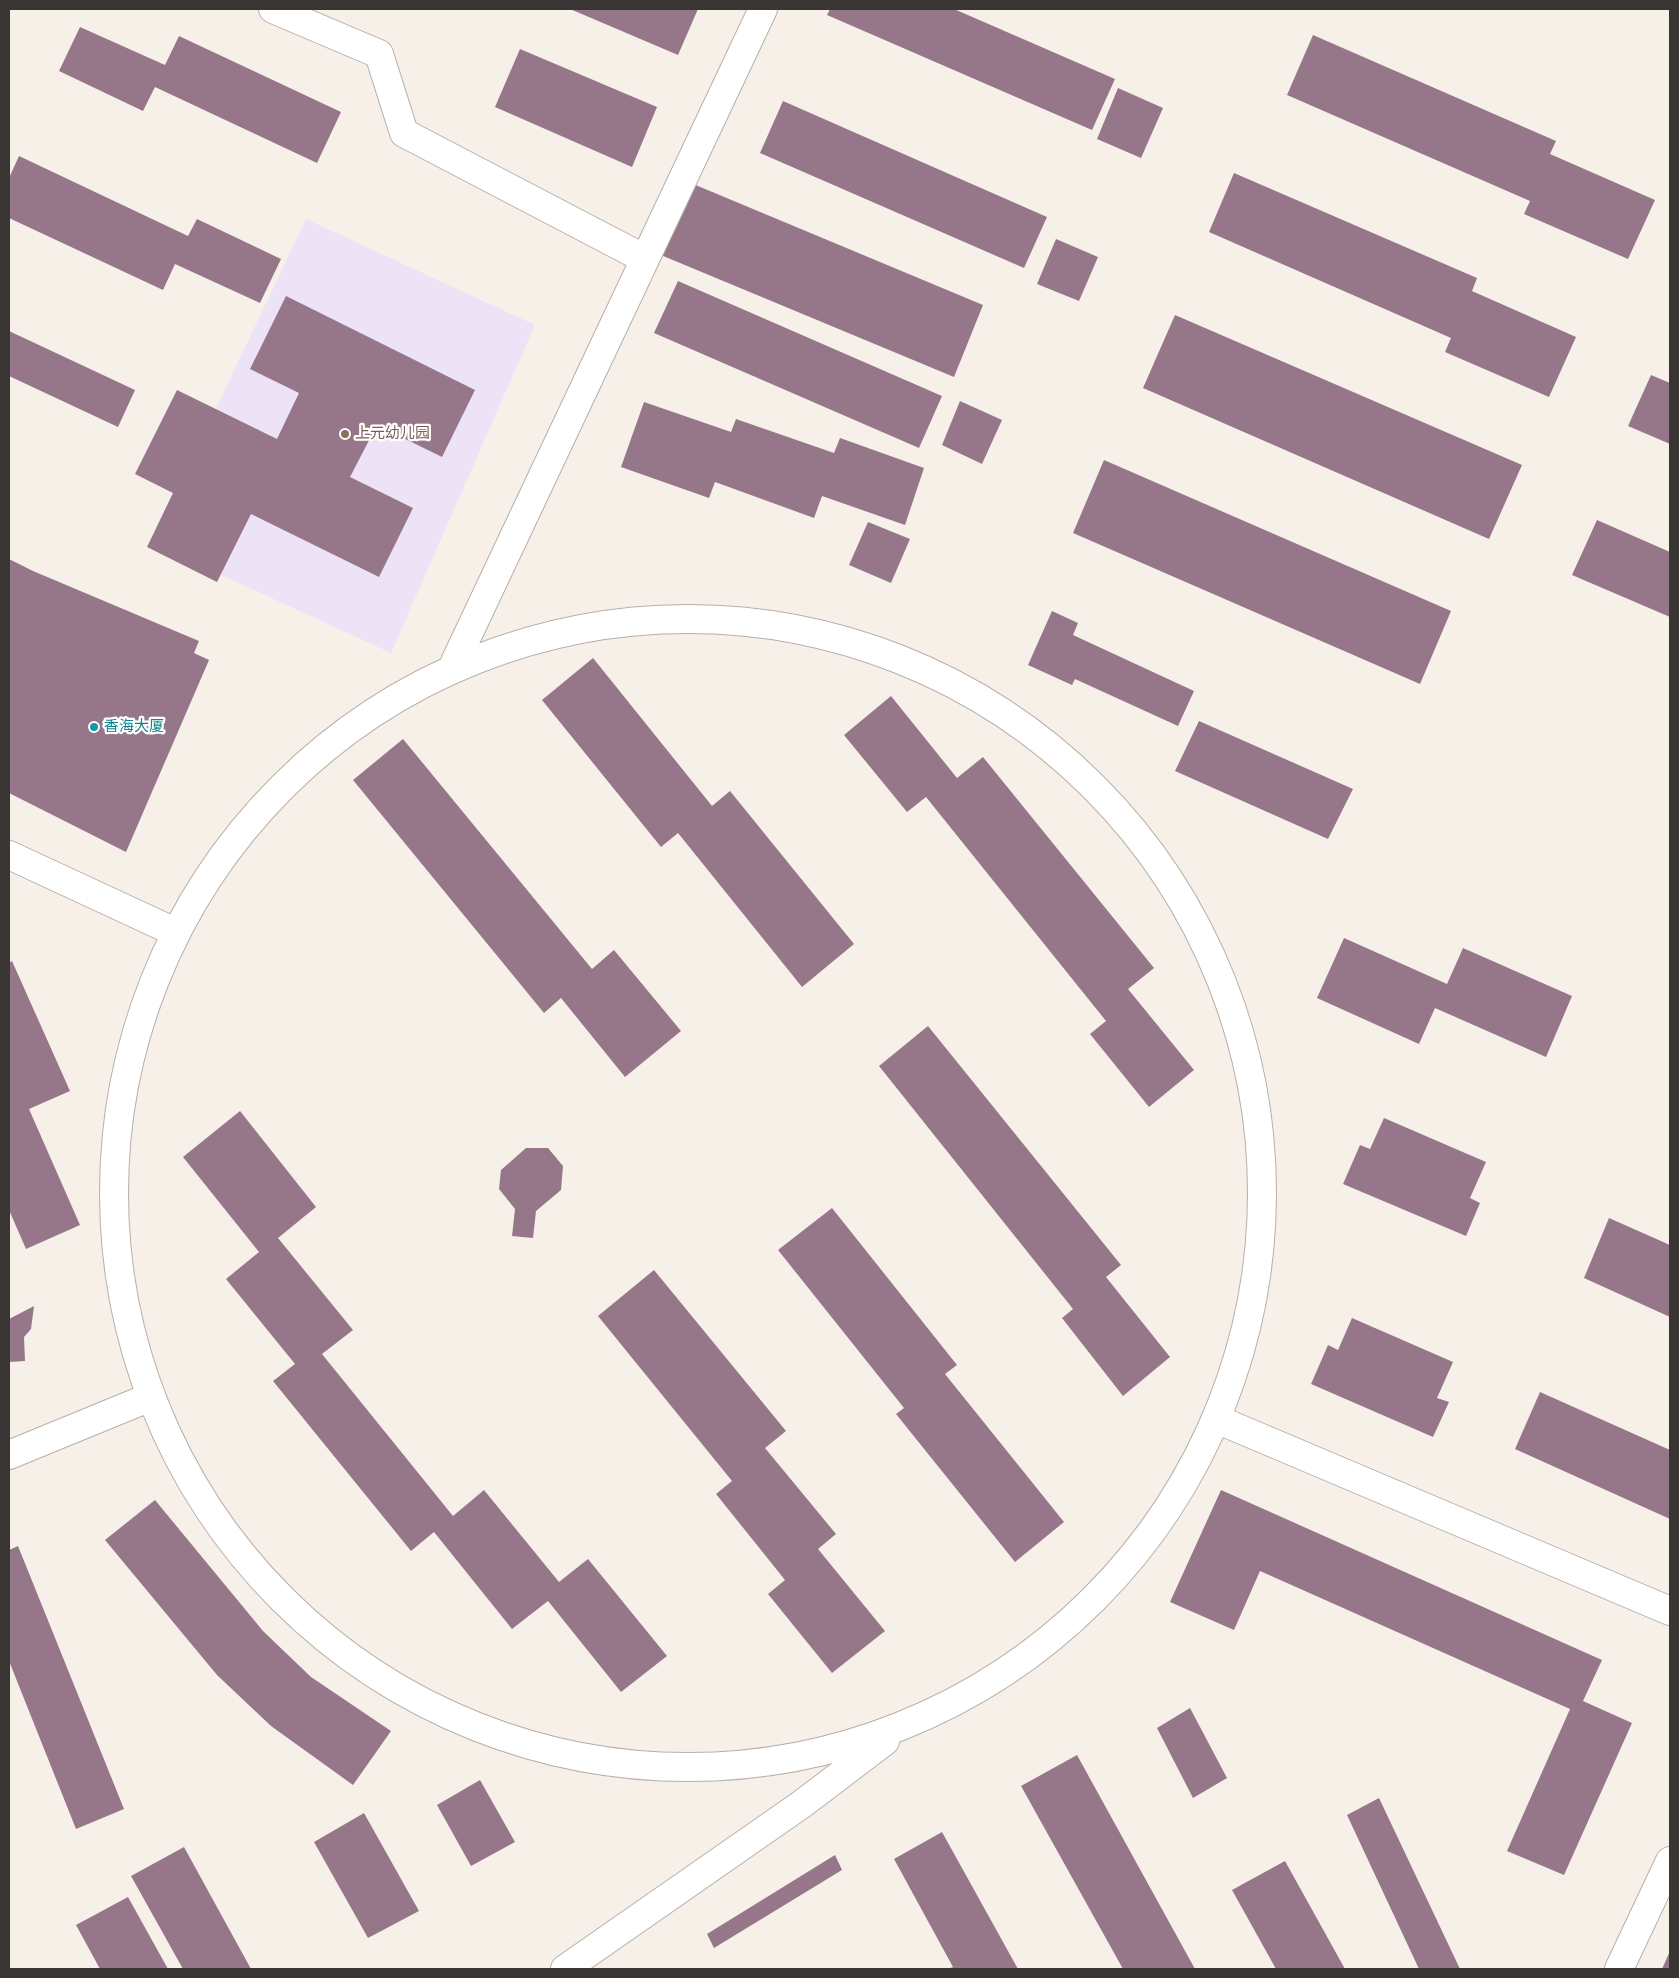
<!DOCTYPE html>
<meta charset="utf-8">
<style>
body{margin:0}
#map{position:relative;width:1679px;height:1978px;overflow:hidden;background:#f7f0e9;font-family:Poppins,sans-serif}
canvas{display:block}
.frame{position:absolute;inset:0;border:10px solid #383532;pointer-events:none}
</style>
<div id="map">
<canvas width="1679" height="1978"></canvas>
<div class="frame"></div>
</div>
<script>
const c = document.querySelector('canvas').getContext('2d');
c.lineJoin = 'round';
function fillPath(path, color) { c.fillStyle = color; c.fill(path, 'evenodd'); }
function trace(path, color, width, dash) { c.strokeStyle = color; c.lineWidth = width; c.lineCap = dash ? 'butt' : 'round'; c.setLineDash(dash || []); c.stroke(path); }
function label(font, color, halo, rows, align = 'center') {
  c.font = font + ' Poppins,"Noto Sans SC",sans-serif'; c.lineWidth = 4.5; c.setLineDash([]); c.textBaseline = 'middle'; c.strokeStyle = halo; c.fillStyle = color; for (const [text, x, y, turn = 0] of rows) {
    c.save(); c.translate(x, y); c.rotate((+turn || 0) * Math.PI / 180); c.textAlign = isNaN(turn) ? turn : align; if (halo) c.strokeText(text, 0, 0); c.fillText(text, 0, 0); c.restore();
  }
}
const education = new Path2D(`
 M306 219 535 325 391 653 152 543Z`);
const building = new Path2D(`
 M570 9H698L678 55Z
 M830 9H954L1115 79 1092 130 827 15Z
 M80 27 165 65 179 36 341 112 317 163 155 87 143 111 59 71Z
 M1313 35 1556 141 1550 154 1655 200 1628 259 1524 214 1530 201 1287 95Z
 M520 49 657 107 632 167 495 107Z
 M1118 88 1163 108 1141 158 1097 139Z
 M783 101 1047 217 1024 268 760 153Z
 M19 156 188 236 197 219 281 259 260 303 175 264 163 290 9 218V178Z
 M1234 173 1477 278 1472 291 1576 337 1549 397 1445 352 1451 338 1209 232Z
 M686 181 983 305 954 377 656 253Z
 M1056 239 1098 257 1079 301 1037 284Z
 M678 281 942 396 919 448 654 333Z
 M286 296 475 390 442 457 377 425 350 477 413 508 379 577 251 514 217 582 147 547 173 493 135 474 177 390 277 439 299 393 250 369Z
 M1175 315 1522 465 1489 539 1143 388Z
 M9 331 135 390 118 427 9 376Z
 M1651 375 1670 383V444L1628 426Z
 M960 401 1002 420 982 464 942 445Z
 M644 402 731 432 736 419 834 453 840 438 924 468 905 525 822 496 814 518 715 482 709 498 621 467Z
 M1104 460 1451 611 1420 684 1073 533Z
 M1597 520 1670 552V617L1572 575Z
 M868 522 910 539 891 583 849 565Z
 M9 559 33 571 199 641 194 653 209 660 126 852 9 793Z
 M1052 611 1078 623 1073 635 1194 691 1178 726 1075 679 1072 685 1028 665Z
 M593 658 712 806 730 791 854 944 802 987 678 833 661 847 542 700Z
 M891 696 957 778 983 757 1154 968 1128 989 1194 1070 1149 1107 1090 1034 1106 1021 926 797 907 812 844 735Z
 M1199 721 1353 789 1328 839 1175 771Z
 M403 739 592 969 614 950 681 1031 625 1077 561 998 544 1013 353 780Z
 M1344 938 1447 984 1463 948 1572 996 1546 1057 1435 1008 1419 1044 1317 998Z
 M12 961 70 1091 29 1109 80 1225 26 1249 9 1210V963Z
 M928 1026 1121 1265 1106 1277 1170 1357 1123 1396 1062 1318 1073 1309 879 1066Z
 M240 1111 316 1207 278 1238 353 1330 322 1354 453 1516 484 1490 559 1582 588 1559 667 1656 621 1692 548 1601 512 1629 434 1532 411 1551 273 1381 295 1364 226 1279 259 1252 183 1157Z
 M1384 1118 1486 1162 1470 1198 1480 1203 1466 1236 1343 1184 1360 1145 1370 1149Z
 M526 1148H548L563 1166 561 1190 536 1211 533 1238 512 1236 515 1209 499 1189 501 1170Z
 M832 1208 957 1365 945 1374 1064 1522 1015 1562 896 1414 904 1408 778 1250Z
 M1609 1218 1670 1245V1317L1584 1278Z
 M654 1270 786 1431 765 1448 836 1534 818 1549 885 1631 832 1673 768 1594 785 1580 716 1494 732 1481 598 1316Z
 M34 1306 31 1329 24 1337 25 1361 9 1362V1319Z
 M1352 1318 1453 1362 1437 1398 1449 1402 1433 1437 1311 1384 1328 1345 1338 1350Z
 M1540 1392 1670 1450V1519L1515 1449Z
 M1221 1490 1602 1660 1583 1701 1632 1723 1564 1875 1507 1851 1570 1709 1260 1571 1234 1630 1170 1602Z
 M155 1500 263 1631 311 1677 391 1731 353 1785 271 1726 217 1675 105 1540Z
 M18 1546 124 1809 76 1829 9 1661V1550Z
 M1190 1708 1227 1778 1193 1798 1157 1728Z
 M1077 1755 1195 1969H1123L1021 1786Z
 M480 1780 515 1842 471 1866 437 1805Z
 M1379 1798 1460 1969H1419L1347 1815Z
 M364 1813 419 1911 368 1938 314 1842Z
 M942 1832 1018 1969H948L953 1967 894 1859Z
 M184 1847 251 1969H183L131 1876Z
 M835 1855 842 1870 714 1948 707 1934Z
 M1285 1861 1345 1969H1276L1232 1890Z
 M128 1897 168 1969H100L76 1925Z
 M1670 1951V1969H1662Z`);
const minor = new Path2D(`
 M273 9 379 54 404 133 645 259
 M114 1193a574 574 0 1 1 1148 0a574 574 0 1 1-1148 0Z
 M455 662 763 9
 M9 855 175 932
 M1221 1421 1670 1611
 M9 1455 148 1398
 M565 1969 802 1804 885 1741`);
const tertiary = new Path2D(`
 M1619 1969 1670 1861`);
const markers = [
 [345,434,5,"#8d6e63"],
 [94,727,5,"#0f9aa8"]
];
const educationNames = [
 ["上元幼儿园",355,434]
];
const cultureNames = [
 ["香海大厦",104,727]
];
fillPath(education, '#eee2f6');
fillPath(building, '#96778a');
trace(minor, '#b7afa9', 30);
trace(tertiary, '#b7afa9', 30);
trace(minor, '#fff', 28);
trace(tertiary, '#fff', 28);
for (const [x, y, r, color] of markers) { const dot = new Path2D(); dot.arc(x, y, r, 0, 2 * Math.PI); c.fillStyle = color; c.fill(dot); trace(dot, '#fff', 2); }
label('15px', '#785e54', '#fff', educationNames, 'left');
label('15px', '#0d838f', '#fff', cultureNames, 'left');
</script>
